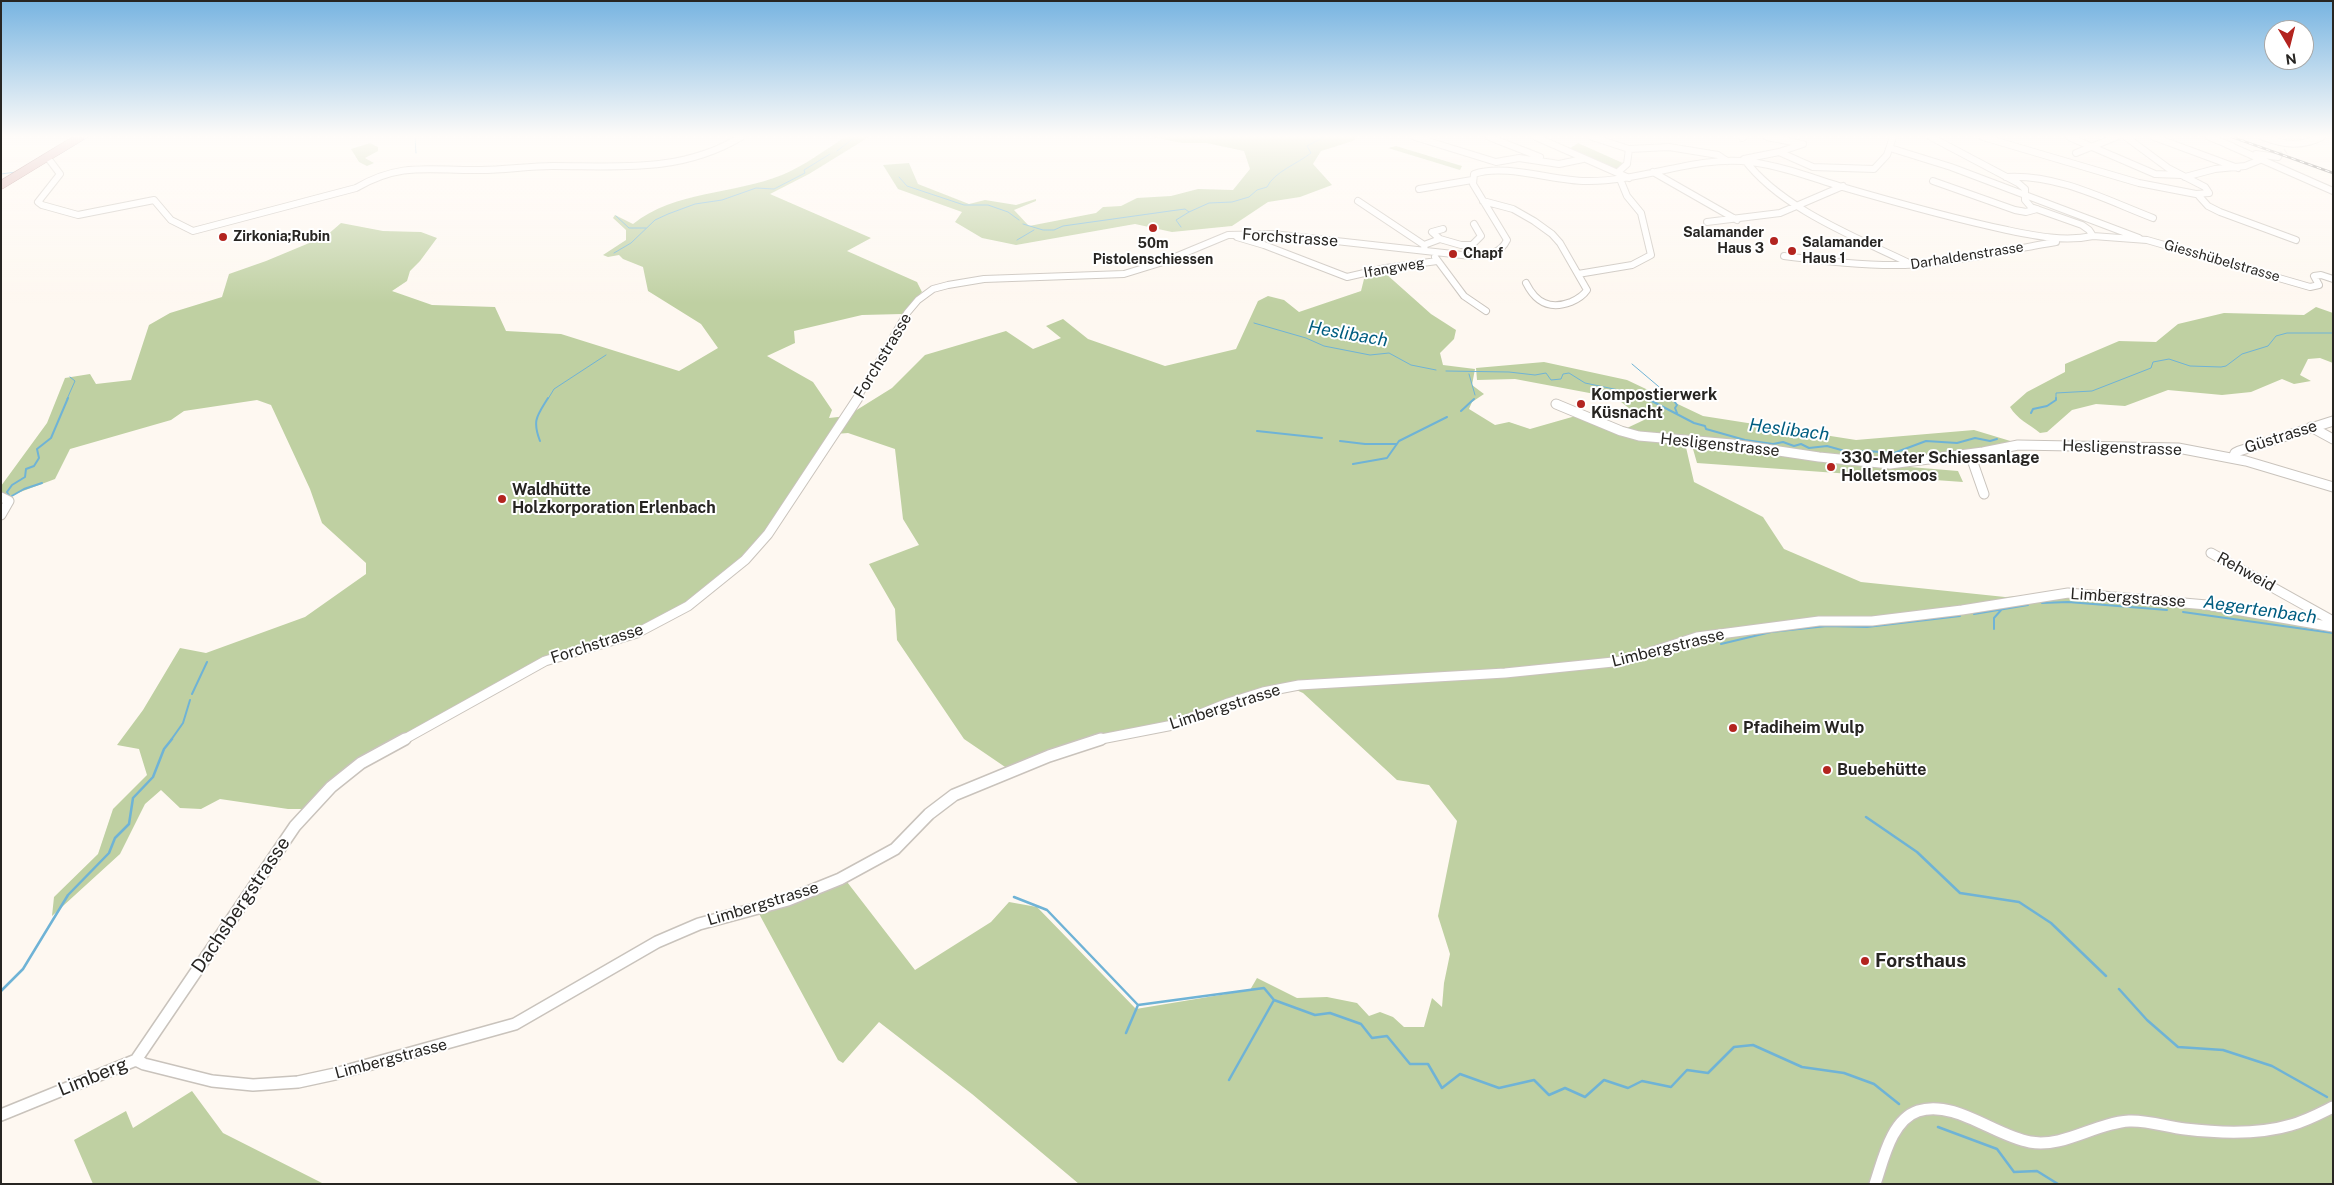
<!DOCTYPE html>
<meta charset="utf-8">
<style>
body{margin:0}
#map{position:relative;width:2334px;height:1185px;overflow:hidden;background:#fef8f1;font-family:"Public Sans",sans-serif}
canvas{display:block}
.frame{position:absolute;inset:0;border:2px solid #272522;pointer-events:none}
.north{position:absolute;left:2264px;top:20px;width:50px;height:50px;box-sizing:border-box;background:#fff;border:1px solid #a9a8a7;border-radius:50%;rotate:172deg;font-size:14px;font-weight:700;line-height:20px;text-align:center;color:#272522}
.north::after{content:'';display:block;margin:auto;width:18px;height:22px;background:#b3241f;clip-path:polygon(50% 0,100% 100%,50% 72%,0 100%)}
</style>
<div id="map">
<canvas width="2334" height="1185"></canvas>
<div class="frame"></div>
<div class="north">N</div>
</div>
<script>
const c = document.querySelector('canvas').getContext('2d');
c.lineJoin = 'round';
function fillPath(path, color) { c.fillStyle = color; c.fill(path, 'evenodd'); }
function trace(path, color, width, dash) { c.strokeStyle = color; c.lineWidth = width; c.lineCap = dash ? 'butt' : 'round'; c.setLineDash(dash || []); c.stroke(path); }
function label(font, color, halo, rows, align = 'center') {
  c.font = font + ' "Public Sans",sans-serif'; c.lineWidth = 4; c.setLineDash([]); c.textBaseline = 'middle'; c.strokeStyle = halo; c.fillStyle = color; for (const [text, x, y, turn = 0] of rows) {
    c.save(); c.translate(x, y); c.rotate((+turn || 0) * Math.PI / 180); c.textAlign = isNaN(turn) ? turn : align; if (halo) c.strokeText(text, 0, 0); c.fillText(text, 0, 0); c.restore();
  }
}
const green = new Path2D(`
 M845 137H869L809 174 770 194 871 238 847 251 917 282 922 292 902 314 862 315 794 331 795 343 767 356 813 382 832 410 829 418 847 416 892 388 925 355 1006 331 1033 349 1061 338 1046 326 1063 319 1088 339 1165 366 1236 349 1258 301 1268 296 1284 300 1299 312 1361 291 1364 279 1385 273 1431 314 1456 330 1454 339 1440 353 1443 365 1475 369 1472 385 1484 394 1472 402 1469 409 1495 425 1509 422 1530 429 1579 415 1626 435 1685 443 1694 482 1763 517 1784 549 1861 582 2005 597 2055 594 2206 608 2333 628V1184H1079L972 1094 879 1022 843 1063 838 1060 757 910 844 878 915 970 991 922 1009 902 1037 907 1136 1009 1250 990 1257 978 1297 998 1327 997 1357 1003 1369 1016 1380 1012 1393 1017 1404 1027H1424L1432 998 1442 1007 1444 983 1450 954 1438 916 1457 821 1429 785 1397 780 1303 693 1285 685 1183 719 1011 771 964 739 897 640 895 609 869 564 919 545 903 519 895 449 848 433 835 434 745 560 665 620 521 675 361 763 310 809H288L220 799 201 809 180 808 161 790 145 804 120 854 52 916 54 897 98 854 113 809 147 775 139 749 117 745 143 710 180 648 206 653 305 617 366 574V563L322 523 310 489 271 405 257 400 184 411 171 420 70 449 55 479 7 497 1 494V486L47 423 65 378 90 374 96 384 131 380 149 325 170 313 222 297 229 274 266 261 326 236 341 223 383 231 421 232 437 238 420 261 410 271 407 281 392 291 432 305 495 307 506 331 561 334 679 371 718 348 701 324 648 291 643 267 623 259 619 255 608 257 603 255 626 240V230L613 218 615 215 633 224C674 191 735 194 782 175 804 166 825 150 845 137Z
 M1151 137H1357L1353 141 1321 151 1313 164 1332 185 1300 197 1268 202 1232 226 1172 232 1135 224 1016 245 982 238 955 222 962 212 898 189 883 165 909 163 918 184 969 204 985 200 1016 205 1036 199V201L1014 210 1029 226 1096 213 1103 207 1121 206 1137 198 1171 196 1198 189 1233 190 1250 169 1244 151 1206 143H1182Z
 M370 143 378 147V151L365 158 374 163 367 166 359 162 351 149Z
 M1578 143 1625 164 1617 170 1566 151Z
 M1396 146 1462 166 1460 170 1388 148Z
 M2316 307 2333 313V363L2320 358 2308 359 2300 375 2311 381 2294 384 2282 379 2251 392 2222 395 2168 390 2125 406 2096 404 2072 410 2047 432 2040 433C2029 424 2017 419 2010 407L2027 392 2065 372V364L2119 341 2156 342 2178 324 2224 313 2304 315Z
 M1544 362 1627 380 1703 416 1856 440 1974 430 2017 443 1886 463 1635 434 1627 428 1644 420 1616 398 1515 379 1477 380 1476 368Z
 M1693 449 1958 471 1963 482 1697 463Z
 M192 1091 223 1133 324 1184H93L74 1140 126 1111 133 1128Z`);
const streamFar2 = new Path2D(`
 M415 137 416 153
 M837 151 855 137
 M58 155 88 137
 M1 174 16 172
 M899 177 907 186 964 205H988L1008 212 1019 220
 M616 216 629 228H646
 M1023 224 1043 230H1054L1063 226 1170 211 1185 209 1189 212 1209 203 1232 202 1249 197 1257 190 1267 187C1274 172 1297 164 1311 153L1307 146 1324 137
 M1181 227 1176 220 1189 212
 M1017 240 1034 230
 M614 253 631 243 655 220 668 214 695 204 722 200 756 188 774 189 805 173 804 170 830 154
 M1254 323 1306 338 1324 346 1370 355 1389 353 1411 365 1436 370
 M1632 364 1671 397
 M1446 371 1509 372 1535 375 1546 373 1551 380 1561 379 1563 374 1569 373 1585 383 1638 394 1648 399
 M1469 374 1475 395
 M67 399 75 381 70 377
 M548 399 554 389 606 355
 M2056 399V393L2092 391 2151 368 2153 362 2169 359 2190 366 2221 367 2226 366 2242 354 2268 346 2276 336 2287 333H2333`);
const streamFar1 = new Path2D(`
 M1646 398 1694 423 1705 426 1706 429 1745 440 1773 444 1783 442 1794 446 1801 444 1809 448 1827 446 1852 453 1867 451 1894 453 1926 441 1957 443 1975 438 1990 441 1997 439
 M1674 401 1677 405 1675 408 1677 413
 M1461 411 1474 399
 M2031 413 2033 409 2047 406 2056 400V398
 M1257 431 1322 438
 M540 441C532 420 537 416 548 398
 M1340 441 1365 444H1396
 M1353 464 1387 458 1399 441 1447 417
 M42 483 24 489 10 497 7 492 12 485 25 477 26 469 34 466 39 458 37 449 51 438 68 398
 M2042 603 2068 602 2167 610
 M2183 612 2333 633
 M1974 614 2028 605
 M1994 629V618L2002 609
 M1721 644 1771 632 1827 626 1867 627 1960 616
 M192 694 207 662
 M171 740 183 723 190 700`);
const stream = new Path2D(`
 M1866 817 1917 852 1960 893 2019 902 2051 923 2106 976
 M1014 897 1047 910 1138 1005 1264 988 1274 1000
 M2119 989 2147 1020 2178 1047 2223 1050 2272 1066 2327 1097
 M1 991 23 969 68 895 109 853 115 838 129 824 133 798 153 777 164 749 172 739
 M1274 1000 1315 1015 1330 1013 1361 1024 1372 1038 1387 1036 1410 1064H1428L1442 1088 1460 1074 1499 1088 1534 1080 1549 1095 1565 1088 1585 1097 1604 1080 1628 1088 1642 1081 1671 1087 1687 1070 1708 1073 1734 1047 1753 1045 1802 1067 1844 1073 1874 1084 1899 1104
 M1126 1033 1138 1005
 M1229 1080 1274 1000
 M1938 1127 1997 1149 2014 1172 2037 1171 2058 1184`);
const minorTunnel = new Path2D(`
 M2278 157 2286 151`);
const minorFar2 = new Path2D(`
 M1415 137 1496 162 1519 158 1559 164 1583 159
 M1489 137 1540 157
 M1536 137 1629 178
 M1592 137 1629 149 1669 147 1718 155 1727 161
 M1767 137 1803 144
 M1983 137 2139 183 2196 194 2209 193 2205 187 2168 168 2126 137
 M2069 137 2155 174 2181 175
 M2154 137 2238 168
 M2209 137 2232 146
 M2263 137C2285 145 2300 147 2322 137
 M1742 138 1744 137
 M1803 144 1779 152 1744 159C1781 209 1858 238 1913 265
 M2226 144 2333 191
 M1890 148 1951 167 2139 238
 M1779 152 1813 167 1874 169 1887 155 1893 137
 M2076 153 2116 137
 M2256 154 2278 157
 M48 158 60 174 38 202 42 205 78 215 154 200 171 220 193 231 356 188C402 161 432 171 481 170 505 170 529 166 553 166 619 166 681 173 741 137
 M1618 172 1627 164 1629 149
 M1653 172 1737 220
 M2006 177C2058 174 2106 200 2153 218
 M2185 177 2215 169 2245 166 2260 160
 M1933 181 2015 210 2026 212 2037 209
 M1419 189 1472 180
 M2199 196 2208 206 2220 212 2296 240
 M1358 201 1424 245 1425 251
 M1483 201 1513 209 1534 221 1552 234 1560 243 1587 290C1583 296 1578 299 1571 302 1550 310 1536 303 1526 283
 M1707 222 1780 213 1843 186
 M2093 236 2147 240 2310 287 2319 285 2314 276 2321 275 2333 279
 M1237 237 1264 245 1347 277 1386 268 1437 261
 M1440 239 1432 232 1443 229
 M1424 245 1440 239 1461 245H1472L1481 236 1474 224
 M1784 256C1824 261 1865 266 1905 265 1956 263 2006 250 2056 242
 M1435 257 1464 296 1486 311
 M1578 274 1632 265 1651 255 1641 213 1627 196 1620 179
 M857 399 907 313 918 300 933 289 948 285 984 279 1124 274 1163 262 1228 235 1273 234 1471 256C1486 255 1500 255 1507 240L1473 184 1474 174C1505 163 1553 181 1586 181 1643 182 1694 155 1751 162 1781 166 1810 177 1839 186 1894 202 1950 218 2007 230 2036 236 2064 242 2093 236L2089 230 2082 225 2031 207 2025 200V189L2018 183 1931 137`);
const minorFar1 = new Path2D(`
 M1556 404 1621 431 1639 436 1732 444 1819 457 1890 464 1983 452 2018 445 2178 448 2246 461 2333 487
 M2311 427 2333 439
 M1970 454 1984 494
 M2233 458 2235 453 2239 451 2333 421
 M1 497 9 501 1 515
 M2211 553 2333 621
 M403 740 545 661 637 633 688 606 745 560 768 534 858 398
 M1096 740 1173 725 1228 703 1263 692 1299 685 1505 673 1623 661 1697 637 1819 621H1872L1962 610 2068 593 2207 605 2333 627`);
const minor = new Path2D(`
 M136 1060 295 826 331 787 361 763 405 739
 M1 1115 136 1060 144 1064 212 1081 253 1085 298 1082 335 1074 515 1024 657 942 699 924 788 900 840 879 895 849 929 814 954 795 1049 756 1101 739
 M1875 1184C1883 1161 1891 1120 1918 1111 1954 1099 1995 1136 2030 1142 2064 1148 2095 1123 2129 1121 2148 1120 2167 1127 2185 1129 2219 1133 2258 1135 2291 1125 2306 1121 2319 1114 2333 1107`);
const major = new Path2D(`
 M1 185 80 137`);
const rail = new Path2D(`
 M2232 137 2333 173`);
const markers = [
 [1153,228,5,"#b3241f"],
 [223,237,5,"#b3241f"],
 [1774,241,5,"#b3241f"],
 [1792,251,5,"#b3241f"],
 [1453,254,5,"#b3241f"],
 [1581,404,5,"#b3241f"],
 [1831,467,5,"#b3241f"],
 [502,499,5,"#b3241f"],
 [1733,728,5,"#b3241f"],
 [1827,770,5,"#b3241f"],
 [1865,961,5,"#b3241f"]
];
const farPoinames = [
 ["Salamander",1764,233,"right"],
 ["Haus 3",1764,249,"right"],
 ["Zirkonia;Rubin",233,237],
 ["Salamander",1802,243],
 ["Haus 1",1802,259],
 ["50m",1153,244,"center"],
 ["Pistolenschiessen",1153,260,"center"],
 ["Chapf",1463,254]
];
const farStreetnames = [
 ["Darhaldenstrasse",1967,256,-9],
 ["Giesshübelstrasse",2222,261,16],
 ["Ifangweg",1394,268,-10]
];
const streetNames = [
 ["Forchstrasse",1290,238,4],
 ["Forchstrasse",883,356,-59],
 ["Güstrasse",2281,437,-18],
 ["Hesligenstrasse",1720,445,6],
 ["Hesligenstrasse",2122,448,2],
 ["Rehweid",2246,572,29],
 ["Limbergstrasse",2128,598,4],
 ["Forchstrasse",597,644,-18],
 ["Limbergstrasse",1668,648,-14],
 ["Limbergstrasse",1225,707,-18],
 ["Limbergstrasse",763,904,-17],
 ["Limbergstrasse",391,1059,-15]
];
const poiNames = [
 ["Kompostierwerk",1591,395],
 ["Küsnacht",1591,413],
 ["330-Meter Schiessanlage",1841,458],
 ["Holletsmoos",1841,476],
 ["Waldhütte",512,490],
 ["Holzkorporation Erlenbach",512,508],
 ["Pfadiheim Wulp",1743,728],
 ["Buebehütte",1837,770]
];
const waterNames = [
 ["Heslibach",1348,334,10],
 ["Heslibach",1789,430,7],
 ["Aegertenbach",2260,610,8]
];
const nearStreetnames = [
 ["Dachsbergstrasse",241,905,-56],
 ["Limberg",93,1077,-22]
];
const nearPoinames = [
 ["Forsthaus",1875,961]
];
fillPath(green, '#bfd0a2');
trace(streamFar2, '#6fb3d6', 1);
trace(streamFar1, '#6fb3d6', 2);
trace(stream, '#6fb3d6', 2.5);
trace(minorTunnel, '#d3cec8', 6, [6, 3]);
trace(minorFar2, '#c9c3bc', 8);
trace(minorFar1, '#c9c3bc', 11);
trace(minor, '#c9c3bc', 14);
trace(major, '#885654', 9);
trace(minorFar2, '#fff', 6);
trace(minorFar1, '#fff', 9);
trace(minor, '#fff', 11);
trace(major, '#d7a9a9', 8);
trace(rail, '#413f3b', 2.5);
trace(rail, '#fff', 1, [4.5]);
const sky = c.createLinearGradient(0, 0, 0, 303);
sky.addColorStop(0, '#77b4e1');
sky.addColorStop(0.45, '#fffcf9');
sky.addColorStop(1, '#fffcf900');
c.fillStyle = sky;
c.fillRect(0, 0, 2334, 303);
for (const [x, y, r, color] of markers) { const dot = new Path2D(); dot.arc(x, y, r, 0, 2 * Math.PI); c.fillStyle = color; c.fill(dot); trace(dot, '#fff', 2); }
label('bold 14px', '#272522', '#fff', farPoinames, 'left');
label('14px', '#272522', '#fff', farStreetnames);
label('16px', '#272522', '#fff', streetNames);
label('bold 16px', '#272522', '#fff', poiNames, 'left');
label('italic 18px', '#005d80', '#fff', waterNames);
label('19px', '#272522', '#fff', nearStreetnames);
label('bold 19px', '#272522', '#fff', nearPoinames, 'left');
</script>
